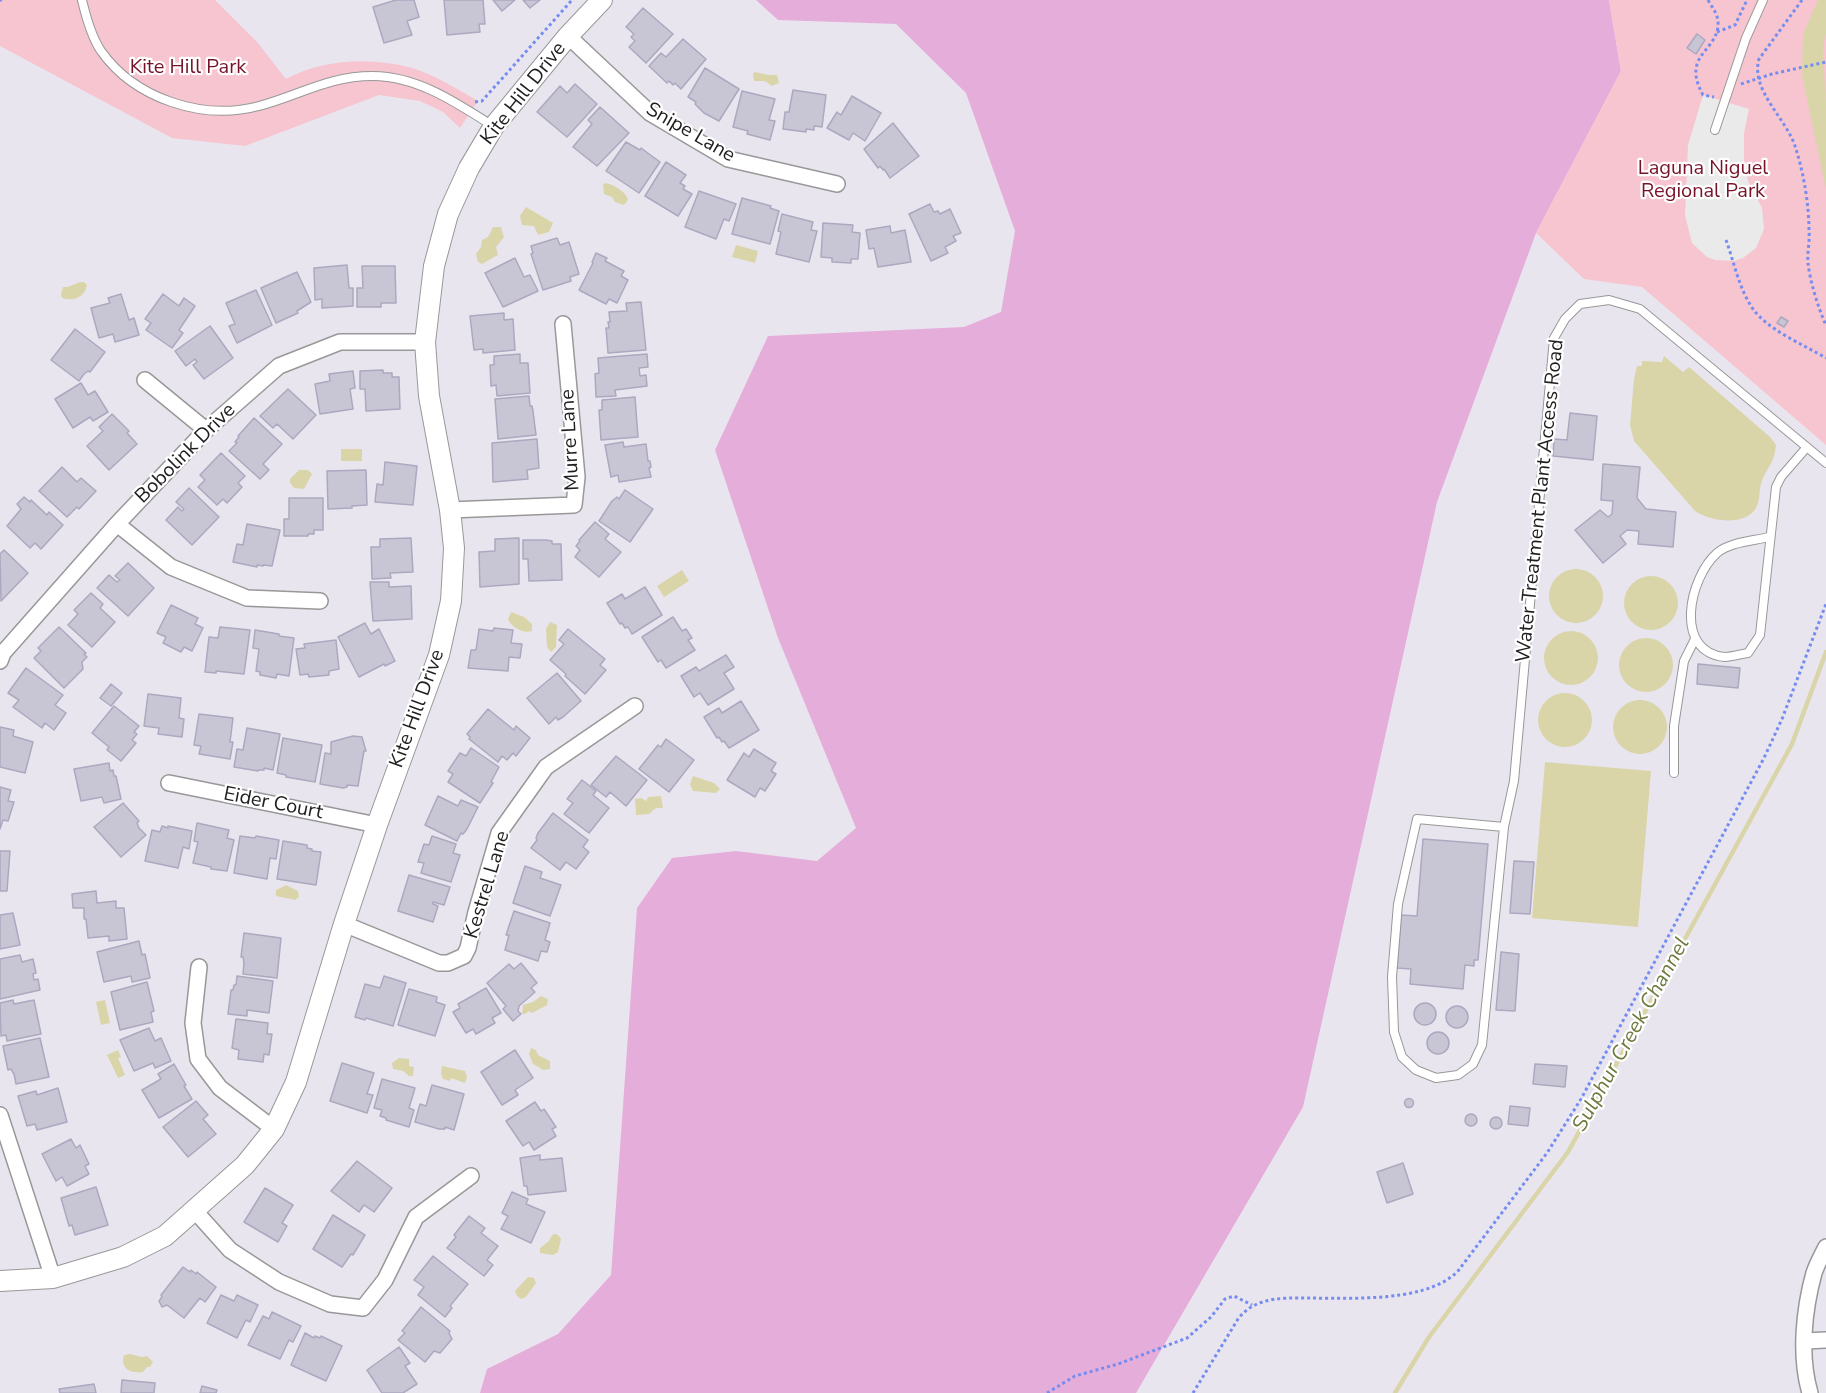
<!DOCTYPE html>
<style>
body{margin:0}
canvas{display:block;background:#e9e5ef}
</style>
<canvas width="1826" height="1393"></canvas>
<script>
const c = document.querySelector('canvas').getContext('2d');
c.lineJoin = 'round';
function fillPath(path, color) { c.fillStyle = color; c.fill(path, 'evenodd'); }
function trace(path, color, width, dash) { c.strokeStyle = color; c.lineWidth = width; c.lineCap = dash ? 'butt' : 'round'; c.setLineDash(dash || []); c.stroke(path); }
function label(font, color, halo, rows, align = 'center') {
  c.font = font + ' "Nunito Sans",sans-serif'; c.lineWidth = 4.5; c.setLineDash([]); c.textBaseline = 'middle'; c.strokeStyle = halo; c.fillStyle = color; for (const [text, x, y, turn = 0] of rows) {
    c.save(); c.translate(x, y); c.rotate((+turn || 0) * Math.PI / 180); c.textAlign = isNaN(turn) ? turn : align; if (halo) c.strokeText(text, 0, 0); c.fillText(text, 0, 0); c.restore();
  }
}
const grass = new Path2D(`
 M756 0H1609L1621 71 1536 233 1437 502 1303 1107 1136 1393H480L487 1369 558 1334 611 1275 637 908 672 858 736 851 817 861 856 828 778 638 715 450 768 336 964 327 1001 312 1015 231 966 93 896 24 778 20Z`);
const park = new Path2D(`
 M0 0H215L258 43 286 79C323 59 371 57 412 68 435 75 457 89 478 101L460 128 443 112 420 101 379 95 245 146 172 138 0 46Z
 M1609 0H1826V445L1642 287 1584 279 1536 233 1621 71Z`);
const parking = new Path2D(`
 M1703 95 1749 109 1744 133V161L1748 181 1762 208 1764 229 1756 248 1743 258 1734 261 1715 260 1707 257 1692 243 1685 215 1688 145Z`);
const water = new Path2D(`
 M1818 0H1826V31L1823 48 1826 105V189L1802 76 1803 34Z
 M755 72 768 75H777L779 83 772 86 765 81H754L753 74Z
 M605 183C613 184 625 191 628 199L626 203 623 205 615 202 612 197 604 194 603 185Z
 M526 207 553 223 549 232 538 235 534 226 522 225 520 216Z
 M493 227H501L504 237 496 247 498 255 482 264 478 262 476 254 481 247 482 240 488 237Z
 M736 245 758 251 755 263 732 257Z
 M84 282 87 285C85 297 73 302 62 298L61 294 63 287C71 288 76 281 84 282Z
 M1664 356 1683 372 1689 367 1770 437 1776 445C1774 466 1766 467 1761 484 1759 491 1760 500 1757 506 1747 527 1711 522 1695 511L1634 441 1630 425 1634 379 1637 366H1642V361L1662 362Z
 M341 449H362V461H341Z
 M299 470H308L312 474 304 489 294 488 290 483V479Z
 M1549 596a27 27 0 1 1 54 0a27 27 0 1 1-54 0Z
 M682 570 689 581 664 597 657 586Z
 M1624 603a27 27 0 1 1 54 0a27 27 0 1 1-54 0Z
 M511 612 524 617 532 624V631C523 634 511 627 508 619Z
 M550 622 557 625 556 647 551 652 547 647 546 629Z
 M1544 658a27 27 0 1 1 54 0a27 27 0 1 1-54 0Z
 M1619 665a27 27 0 1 1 54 0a27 27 0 1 1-54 0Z
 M1538 720a27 27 0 1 1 54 0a27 27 0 1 1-54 0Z
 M1613 727a27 27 0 1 1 54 0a27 27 0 1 1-54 0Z
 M1545 762 1651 771 1638 927 1532 918Z
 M693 776 714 783 720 789 716 793 693 791 690 784Z
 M661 796 663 808H656L649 814 636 815 635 799 641 798 646 801 648 797Z
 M286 885 298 891 299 897 295 900 276 896V890Z
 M541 996 548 999 547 1005 532 1013 529 1011 525 1014H522L523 1005 533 1002Z
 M105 1000 110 1023 101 1025 96 1002Z
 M531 1048 536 1050 538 1055 550 1061V1069L543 1070 533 1064 529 1054Z
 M118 1050 121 1057 118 1058 125 1075 118 1078 107 1055Z
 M399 1058 409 1059V1066L414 1067 413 1076H409L403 1071 393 1069 392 1063Z
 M442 1066 465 1071 467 1077 465 1083 451 1078 450 1081 443 1079 441 1074Z
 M555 1234 558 1235 561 1239 558 1252 553 1255 540 1253V1248L549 1241 552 1235Z
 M528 1277 534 1278 536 1283 526 1297 521 1299 517 1296 515 1291Z
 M130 1354 142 1357 147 1356 153 1362 150 1367H147L143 1372C131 1374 120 1369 124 1355Z`);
const stream = new Path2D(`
 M1395 1393 1429 1337 1568 1152 1792 744 1826 652`);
const building = new Path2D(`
 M396 0H414L419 17 407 21 412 35 384 43 373 7Z
 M444 0H483L485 24H479L480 32 447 35Z
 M493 0H515L502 11Z
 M523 0H540L530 8Z
 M643 8 673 34 646 63 629 47 635 41 631 37 634 34 626 27Z
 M1697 34 1705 40 1696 54 1687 48Z
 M683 39 706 59 681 89 675 83 673 85 669 81 667 83 649 66 661 53 666 57Z
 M705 68 739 89 719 121 704 113 695 104 696 102 688 97Z
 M575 84 597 104 567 137 537 112 560 86 567 93Z
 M793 90 826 95 822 127 814 126V130L806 129V132L783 129 785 112H789Z
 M742 91 775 99 769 120 775 121 770 140 747 134 748 131 733 127Z
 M852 96 881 113 865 141 853 133 849 140 827 128 837 112 841 115Z
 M600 107 629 133 597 166 573 147 592 124 588 120Z
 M893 123 919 156 890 178 884 169 883 170 880 166 878 168 864 149Z
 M626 142 640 150 641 148 660 162 639 193 606 171Z
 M666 162 686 175 680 183 685 186 683 189 692 194 678 216 645 196Z
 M699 191 736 204 729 221 724 219 716 239 685 227Z
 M742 198 771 206 770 208 779 211 770 244 732 234Z
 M930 204 934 212 938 211 940 214 950 209 961 233 953 236 956 241 945 247 948 253 931 261 909 214Z
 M782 214 813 222 811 230 817 231 809 262 776 254 781 232 778 231Z
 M823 223 853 225 852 232 860 233 858 259H851V263L832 262V258L821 257Z
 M890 226 891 233 905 230 911 262 878 267 874 248 869 249 866 230Z
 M557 238 560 245 569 242 579 274 570 277 571 281 543 290 531 254 533 253 531 246Z
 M596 253 607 258 605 261 624 271 621 276 628 280 617 303 609 299 606 304 579 290 593 263 592 262Z
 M515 258 524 277 530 275 538 291 503 307 485 273Z
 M347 265 349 288H353V306L322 308V299L315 300 314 268Z
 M362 266H395L396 303H381V307H357V288H363Z
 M297 272 311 302 297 311 298 313 276 323 261 288Z
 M256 290 272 325 237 343 229 326 235 324 226 303Z
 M121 294 129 320 134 318 139 335 115 342 113 334 99 338 91 308 110 303 108 298Z
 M163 294 179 306 184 298 195 306 179 330 183 333 172 348 146 330 151 323 145 319Z
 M641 302 646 350 608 353 606 328H609L608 322H610L609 312 627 311 626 303Z
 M504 313V320L513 319 515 350 483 353V349L474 350 470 316Z
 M1781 317 1788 321 1784 327 1777 323Z
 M210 326 233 358 204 379 193 365 197 362 195 359 186 366 175 351Z
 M75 329 105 352 90 372 88 371 84 374 79 381 51 360Z
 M520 354V363H528L530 393 497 396 496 385 491 386 490 365H494V356Z
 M647 354 648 367 639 368 640 376 646 375 647 386 615 390 616 396 596 397 595 374 599 373 598 358Z
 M383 370V373H392V377H399L400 409 366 411 365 389H360V371Z
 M353 371 355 388 350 389 353 409 320 414 315 384 330 381 329 374Z
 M81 383 88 395 95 391 108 412 93 421 90 417 73 428 55 399Z
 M288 389 316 415 293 439 277 424 273 428 260 416Z
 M529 396 530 406H532L533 411 536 435 498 439 495 399Z
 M635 397 638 437 601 440 599 410H602V400Z
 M1570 413 1597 416 1593 460 1553 456 1554 439 1567 440Z
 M112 414 129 431 127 433 137 444 109 470 87 446 103 431 99 427Z
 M254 418 282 444 263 464 269 470 260 479 229 451 237 443 235 442 239 437 238 436Z
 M537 439 539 468 527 470 528 479 493 482 492 443Z
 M623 442 624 447 646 444 648 461H650L651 467 649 468 651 477 619 482 618 475 611 477 605 445Z
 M221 453 245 476 238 483 242 487 227 503 223 499 217 505 198 487 205 480 200 475Z
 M385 462 417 466 413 505 375 502 377 484 383 485Z
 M1603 464 1640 467 1637 498 1646 509 1676 512 1673 547 1638 544 1639 531 1627 530 1620 536 1626 544 1603 563 1575 530 1600 510 1608 517 1612 514 1613 501 1601 500Z
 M62 467 77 482 81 478 96 491 79 509 77 507 67 517 39 491Z
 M366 470 367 505 352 506V508L328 509 327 471Z
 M189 488 219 517 192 545 166 520 178 507 182 511 184 509 176 502Z
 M625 490 653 509 630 542 599 521 612 501 617 497 619 499Z
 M24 497 30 502 31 500 47 515 49 512 63 525 41 549 35 543 30 548 7 526 21 509 17 504Z
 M289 498H323V530H314V534H308V536H284V519H289Z
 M595 522 609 534 605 539 621 552 599 577 575 557 580 550 576 546 580 541 579 540Z
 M247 524 280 530 272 566 263 565V566L257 565V567L233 562 237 544 243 545Z
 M411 538 413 572 390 573 391 578 372 579 371 547H380V539Z
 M519 538V584L480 587 479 552 495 551V539Z
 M523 540H546L552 541V544H561L562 580 529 581 528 559H523Z
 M4 550 28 573 1 601 0 554Z
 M128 563 154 588 128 616 97 588 109 575 117 582 120 580 115 576Z
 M370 582H389V587L411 586 412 619 373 621Z
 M645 587 662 615 632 634 628 627 625 628 622 623 620 624 607 603 622 594 625 599Z
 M91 593 103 604 100 608 115 622 92 647 68 625 78 614 74 610Z
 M171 605 198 618 195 624 203 628 192 651 184 647 181 652 163 643 166 637 157 633Z
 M673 617 682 631 686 629 692 638 688 640 695 650 666 668 661 660 658 662 642 637Z
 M365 623 371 634 379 629 395 661 385 666 384 664 359 677 338 637Z
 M59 627 86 653 84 654 87 657 82 662 83 669 64 688 34 658 41 651 38 648Z
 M220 627 250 630 244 674 216 671V673L205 672 209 637 218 638Z
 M494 628 513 630 511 643 522 644 520 658 509 657 508 671 468 668 471 650H476L479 629 493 631Z
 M568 629 605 659 600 665 606 670 585 694 565 676 566 674 550 660 564 644 559 640Z
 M255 630 279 634V636L294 638 289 676 277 674 276 678 260 675V672L256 671 259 649 253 648Z
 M336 640 339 669 329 671V675L309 677 308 674 300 675 296 649 305 648 304 644Z
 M726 655 734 667 724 673 734 689 708 705 700 693 694 697 681 676 696 667 699 671Z
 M1698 664 1740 668 1738 688 1697 684Z
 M26 668 63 695 55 705 66 713 54 730 45 723 42 728 13 707 19 700 8 693Z
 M557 673 581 701 563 717 558 720 556 717 549 724 527 698Z
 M111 684 122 693 111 706 100 698Z
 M148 694 181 698 179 718 184 719 182 737 158 734 159 728 144 726Z
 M741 701 759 730 729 748 724 741 722 742 719 737 717 738 704 717 719 708 722 713Z
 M114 706 139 726 134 732 137 734 132 740 136 743 121 761 107 750 109 747 92 733Z
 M488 709 514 730 516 726 530 738 516 756 513 753 507 760 502 756 498 762 469 739 470 737 467 734Z
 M199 714 233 718 230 742H233L230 759 199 754 201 746 194 745Z
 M0 727 14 730 13 736 33 742 25 773 0 767Z
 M247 728 280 734 273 770 264 768V770H258V771L234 767 237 749 243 750Z
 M353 736 362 737 366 751H364L358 786 347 785V787L343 788 320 784 325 753 331 754V742Z
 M283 738 322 745 315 782 286 777V775L277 773Z
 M666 739 694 760 669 792 639 769 658 745 661 747Z
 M471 748 499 767 491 782 493 783 480 803 448 782 453 774 448 771 460 753 466 756Z
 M754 749 776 763 771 771 776 774 765 791 760 788 755 797 727 780 744 753 749 757Z
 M616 756 647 780 626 806 610 792 606 797 591 785Z
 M109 763 110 771 113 770 114 776H116L121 799 104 803 102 797 81 801 74 769Z
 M582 780 596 791 593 795 609 808 589 833 564 814 573 803 567 799Z
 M0 787 11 790 8 801 14 802 8 821 3 820 0 829Z
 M438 796 458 806 461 800 478 807 467 829 463 834 461 833 457 841 425 825Z
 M123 803 139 821 137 823 139 828 146 835 121 857 94 827Z
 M553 813 588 840 583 847 589 852 576 869 566 862 560 870 531 848 537 840 536 838 538 833Z
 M197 823 229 830 227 838 234 840 227 871 211 869V867L193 863 198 842 194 841Z
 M162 826 168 828V826L192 831 189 849 183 847 178 868 145 861 152 830 160 832Z
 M240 836 255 838 256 836 279 840 276 859 270 858 267 879 234 873Z
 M432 836 456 844 453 853 460 855 451 882 421 873 424 863 418 862 424 844 429 845Z
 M1423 839 1488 844 1478 960H1474V966L1465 965 1463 989 1410 984 1411 969 1397 968 1401 915 1417 916Z
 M283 841 307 845V848L312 849V851L321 852 316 885 277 879Z
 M0 851H10L7 891H0Z
 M1514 861 1534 862 1530 914 1510 913Z
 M525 866 542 872 540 878 561 885 550 916 513 903Z
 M409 875 450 887 444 905 433 902V904L438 906 433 922 398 911Z
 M96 891 97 903 116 901V908H124L127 939 109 941V936L88 938 86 919H84V908H73L72 894Z
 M514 911 550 923 545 940 550 942 547 952 541 951 538 961 505 950 509 935H506Z
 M13 913 20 945 0 949V915Z
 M244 933 281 938 277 978 243 974 244 963 243 957H241Z
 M139 941 142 955 145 954 150 978 132 982 131 976 104 982 97 952Z
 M1501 952 1519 954 1515 1011 1496 1010Z
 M20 955 22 962 33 959 36 973 33 974 34 980 38 979 40 990 0 999V959Z
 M521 963 537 983 531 988 535 992 519 1006 518 1011 521 1014 513 1021 503 1009 506 1006 487 983 509 964 514 969Z
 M237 976 273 981 269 1013 247 1010V1016L228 1014 231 990H233L234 985H236Z
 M384 976 406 983 393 1026 366 1018 365 1020 355 1017 365 984 380 988Z
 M147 982 154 1011 151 1012 153 1022 120 1030 111 992Z
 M486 988 501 1013 492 1018 495 1023 476 1034 473 1029 466 1033 453 1012 460 1008 458 1004Z
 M409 989 437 997 436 1002 445 1005 435 1036 398 1025Z
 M13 1000 14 1004 34 1000 41 1034 7 1041 6 1035 1 1036 0 1003Z
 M1414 1014a11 11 0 1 1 22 0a11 11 0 1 1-22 0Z
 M1446 1017a11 11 0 1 1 22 0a11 11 0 1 1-22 0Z
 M236 1019 268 1023 267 1034H272L269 1055 264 1054 263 1062 238 1059 239 1050 232 1048Z
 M149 1028 155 1041 161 1038 171 1061 155 1068 153 1063 134 1071 120 1040Z
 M1427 1043a11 11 0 1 1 22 0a11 11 0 1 1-22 0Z
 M40 1038 49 1077 16 1084 14 1074 11 1069 8 1070 3 1046Z
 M515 1050 533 1078 515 1090 518 1095 502 1105 481 1072Z
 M342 1063 374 1073 367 1094 373 1095 367 1113 330 1101Z
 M174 1064 186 1085 184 1086 192 1099 159 1118 142 1090 161 1079 158 1074Z
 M1535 1064 1567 1066 1565 1087 1533 1084Z
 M382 1079 415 1088 409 1108 414 1110 409 1127 386 1120V1118L380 1116 382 1110 374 1108Z
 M432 1085 464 1094 454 1130 445 1127V1129H439L415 1122 420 1104 426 1106Z
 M58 1088 67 1122 37 1130 35 1124 27 1126 18 1096 36 1091 37 1095Z
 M1404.5 1103a4.5 4.5 0 1 1 9 0a4.5 4.5 0 1 1-9 0Z
 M196 1101 208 1115 203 1119 216 1134 188 1157 163 1127Z
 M535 1102 541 1111 544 1109 556 1127 552 1129 556 1136 534 1150 529 1142 523 1146 506 1121Z
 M1510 1106 1530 1108 1528 1126 1508 1124Z
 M1465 1120a6 6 0 1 1 12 0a6 6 0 1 1-12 0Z
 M1490 1123a6 6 0 1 1 12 0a6 6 0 1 1-12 0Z
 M71 1139 76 1148 80 1145 89 1164 85 1166 89 1174 67 1186 62 1177 56 1181 42 1154Z
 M540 1155V1160L562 1158 566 1191 528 1195 527 1186H524L520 1158Z
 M357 1161 392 1188 374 1212 364 1205 359 1212 331 1191Z
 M1403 1163 1413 1194 1387 1203 1377 1172Z
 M96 1187 108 1225 75 1235 72 1225 69 1226 61 1198Z
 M265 1188 293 1205 282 1223 287 1226 278 1242 244 1222Z
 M512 1192 528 1199 526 1204 545 1212 531 1243 501 1229 508 1216 502 1213Z
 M333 1215 365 1235 353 1255 351 1254 342 1267 313 1249Z
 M469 1216 485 1228 481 1233 498 1246 487 1260 493 1265 484 1276 447 1248 456 1237 454 1235Z
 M433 1256 468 1284 450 1306 452 1308 445 1317 418 1295 424 1287 414 1280Z
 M183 1267 190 1272 191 1270 196 1274 197 1272 216 1287 205 1302 200 1298 184 1318 167 1305 162 1307 159 1301 162 1297 161 1295Z
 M221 1295 234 1301 237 1295 258 1305 250 1322 246 1320 237 1338 207 1323Z
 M421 1307 450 1331 449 1333 452 1339 440 1353 434 1351 425 1362 398 1340 405 1333 402 1331Z
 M272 1312 301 1326 293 1342 289 1340 280 1359 248 1345 263 1316 269 1319Z
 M305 1333 314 1338 315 1336 320 1338 321 1336 342 1346 326 1381 291 1365Z
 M399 1347 410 1363 405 1366 417 1384 403 1393H382L367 1370Z
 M122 1380 155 1383 154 1393H121Z
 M94 1384 96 1393H60L59 1389Z
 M202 1386 217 1390 216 1393H200Z`);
const path = new Path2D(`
 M0 0H2
 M1708 0C1712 7 1717 13 1718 21 1720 52 1680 53 1703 95L1714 97
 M1802 0 1759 59C1750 91 1787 118 1796 149 1804 175 1809 205 1809 231 1810 242 1807 253 1808 263 1810 281 1818 308 1826 325
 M1717 32 1735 25 1747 0
 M1741 84 1772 74 1826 62
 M475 102 482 101 572 0
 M1726 240C1734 262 1739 289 1753 309 1768 330 1804 345 1826 358
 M1047 1393 1075 1376 1118 1364 1187 1338 1211 1317 1225 1299 1234 1296 1252 1305
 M1193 1393 1238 1319C1251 1302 1269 1299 1289 1298 1336 1297 1424 1306 1458 1271L1547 1153 1581 1099 1764 758 1782 719 1826 604`);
const service = new Path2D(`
 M82 0C86 17 91 36 101 51 135 99 203 121 259 106 300 95 328 76 373 76 417 76 457 103 493 126
 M1715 130 1746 38 1763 0
 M1769 537C1753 541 1730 542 1717 553 1689 578 1673 652 1725 657 1732 657 1741 654 1748 653L1760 635 1776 487 1781 477 1807 447
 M1674 773V726L1684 661 1695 639
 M1504 827 1417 819 1398 904 1392 977 1394 1032 1402 1057 1416 1070 1436 1078 1458 1075 1473 1064 1482 1045 1504 827 1514 781 1554 338 1565 319 1580 304 1609 300 1640 309 1826 463`);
const minor = new Path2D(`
 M568 36 650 113 728 159 837 184
 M145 380 206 430
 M450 510 574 505 577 477 563 324
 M117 524 171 567 247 598 320 601
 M0 661 3 653 117 524 206 430 279 366 340 342H425
 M169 783 377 825
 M344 924 439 963H448L464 956 468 948 476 912 499 833 546 767 635 706
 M199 967 193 1023 198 1059 220 1088 274 1129
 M0 1115 53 1278
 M195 1211 230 1250 279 1282 330 1304 363 1308 385 1280 416 1217 471 1176
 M1805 1341 1826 1340
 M1810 1393C1799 1356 1804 1309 1814 1273 1817 1264 1822 1255 1826 1247`);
const tertiary = new Path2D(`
 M0 1281 53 1278 123 1257 165 1236 245 1165 274 1129 296 1082 344 924 377 825 439 655 451 601 454 548 450 510 429 396 425 342 434 266 448 214 469 168 494 126 568 36 602 0`);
const parkNames = [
 ["Kite Hill Park",188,68],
 ["Laguna Niguel",1703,169],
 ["Regional Park",1703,192]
];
const streetNames = [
 ["Kite Hill Drive",524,94,-52],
 ["Snipe Lane",690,133,30],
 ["Murre Lane",571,440,-93],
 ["Bobolink Drive",186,454,-45],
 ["Water Treatment Plant Access Road",1541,501,-84],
 ["Kite Hill Drive",418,709,-70],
 ["Eider Court",273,804,11],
 ["Kestrel Lane",488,885,-73]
];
const waterNames = [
 ["Sulphur Creek Channel",1632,1035,-61]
];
fillPath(grass, '#e5aeda');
fillPath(park, '#f6c5d0');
fillPath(parking, '#eaeaea');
fillPath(water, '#d9d5a9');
trace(stream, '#d9d5a9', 4.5);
fillPath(building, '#c8c6d5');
trace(building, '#aca8bf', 1.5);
trace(service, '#989898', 10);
trace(minor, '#989898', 18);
trace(tertiary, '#989898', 22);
trace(path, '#758df0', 3, [3, 3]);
trace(service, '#fff', 8);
trace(minor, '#fff', 15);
trace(tertiary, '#fff', 20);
label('20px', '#761329', '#fff', parkNames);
label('20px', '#1e1e1e', '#fff', streetNames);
label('italic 21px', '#6e7a3e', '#fff', waterNames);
</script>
